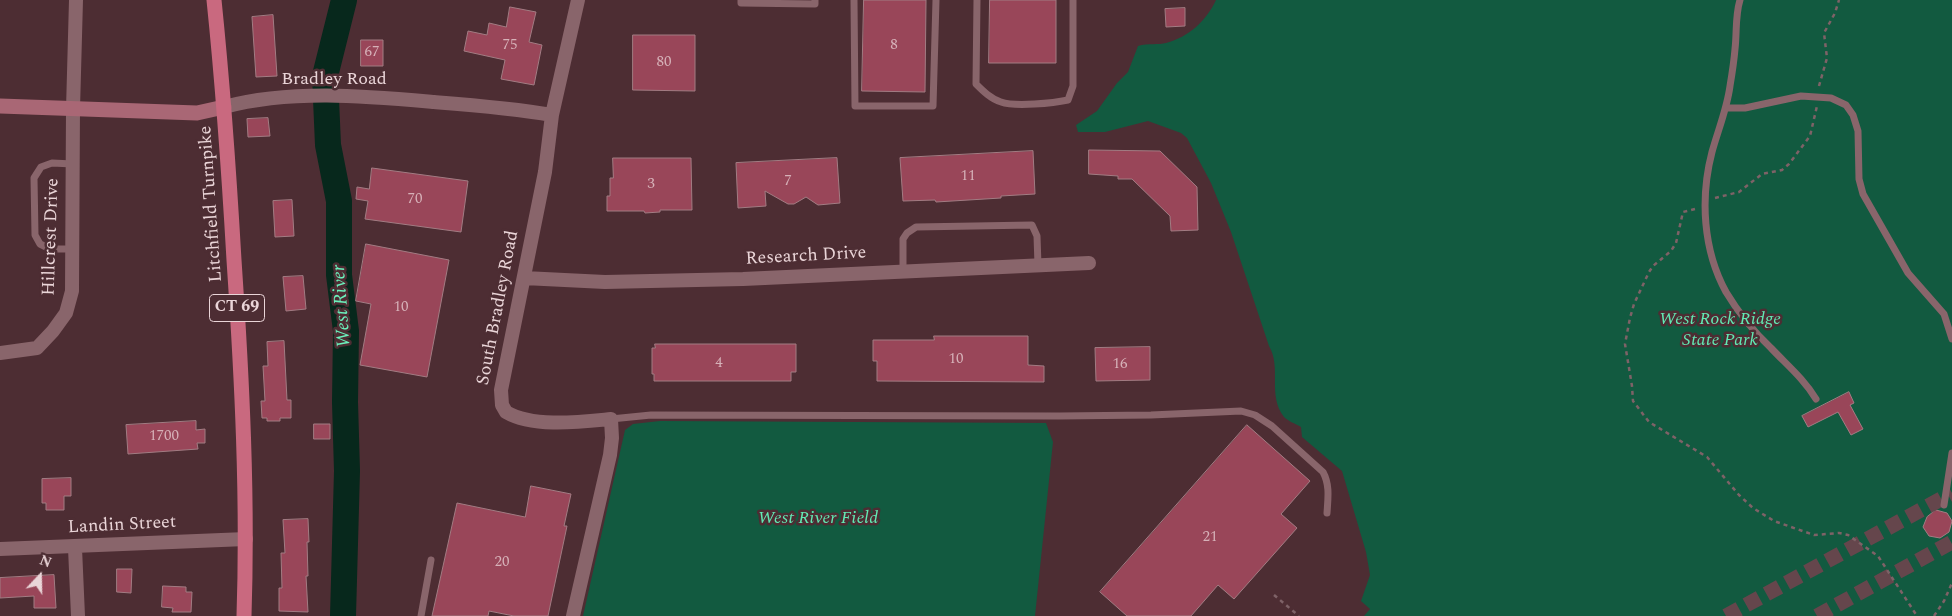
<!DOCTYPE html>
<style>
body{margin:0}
#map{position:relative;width:1952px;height:616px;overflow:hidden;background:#4d2d33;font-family:Spectral,serif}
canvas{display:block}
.north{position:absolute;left:15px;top:551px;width:50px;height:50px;-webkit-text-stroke:4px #4d2d33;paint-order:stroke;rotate:21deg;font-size:14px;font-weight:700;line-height:20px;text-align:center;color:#ead5d8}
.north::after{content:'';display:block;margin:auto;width:18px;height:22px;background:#ead5d8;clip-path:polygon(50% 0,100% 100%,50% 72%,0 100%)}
</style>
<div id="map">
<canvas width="1952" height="616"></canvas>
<div class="north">N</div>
</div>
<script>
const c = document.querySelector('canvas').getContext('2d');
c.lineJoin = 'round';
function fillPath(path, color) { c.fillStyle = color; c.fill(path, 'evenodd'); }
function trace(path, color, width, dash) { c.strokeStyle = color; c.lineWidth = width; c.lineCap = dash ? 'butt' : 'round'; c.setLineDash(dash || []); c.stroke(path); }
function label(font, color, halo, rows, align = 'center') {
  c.font = font + ' Spectral,serif'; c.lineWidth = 5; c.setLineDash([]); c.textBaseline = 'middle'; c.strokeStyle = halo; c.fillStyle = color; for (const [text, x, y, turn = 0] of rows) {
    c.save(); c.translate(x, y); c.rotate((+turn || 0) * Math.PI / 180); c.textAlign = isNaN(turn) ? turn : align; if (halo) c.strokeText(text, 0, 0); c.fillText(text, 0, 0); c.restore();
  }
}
const green = new Path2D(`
 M1216 0H1952V616H1364L1370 609 1361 601 1370 575 1366 552 1342 471 1302 437 1301 427C1296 424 1288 421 1284 417 1267 395 1282 368 1269 346L1231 232 1211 183 1187 138 1181 133 1148 121 1105 132H1078L1076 125 1097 111 1117 83 1128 72 1138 46C1148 43 1159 45 1166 43 1189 37 1206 21 1216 0Z
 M660 421 1046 423 1053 442 1035 616H583L625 430 633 424Z`);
const river = new Path2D(`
 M343 616 347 471 345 402 346 331 339 275V201L328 145 325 76 344 0`);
const building = new Path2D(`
 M864 0H926L925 92 862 91Z
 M990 0H1056V63H989Z
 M510 7 536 12 529 42 542 45 534 85 501 79 505 60 464 51 468 31 487 35 489 23 506 27Z
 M1185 8V26L1166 27 1165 9Z
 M273 15 277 76 256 77 252 17Z
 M633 35H695V91L633 90Z
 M361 40H383V66H361Z
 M268 118 270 136 248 137 247 119Z
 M1089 150 1160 151 1197 187 1198 230 1171 231 1170 216 1132 179H1118V176L1089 174Z
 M1033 151 1035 194 1001 196V198L936 202 935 200 903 201 900 158Z
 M613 158H691L692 210H660V212L645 213 644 211H607V196H610V178H613Z
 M837 158 840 203 818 205 806 197 794 204H788L765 191 766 206 738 208 736 163Z
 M372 168 468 181 461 232 365 219 368 201 356 199 357 187 369 189Z
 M292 200 294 236 275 237 273 201Z
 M366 244 449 260 427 377 360 365 371 304 356 301Z
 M303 276 306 309 286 311 283 277Z
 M934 336H1028V365L1044 366V382L877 381V361H873V340H934Z
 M284 341 287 400H291V418H280V421H267V418H262L261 401H265L263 366H268L267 342Z
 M655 344H796V372H791V381H654V374H652V348H655Z
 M1150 347V380L1096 381 1095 348Z
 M1849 392 1854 403 1850 405 1863 429 1851 435 1838 412 1808 427 1802 416Z
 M196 421V430L205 429V443H197L198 449 128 454 126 425Z
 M314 424H330V439H314Z
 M1247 425 1310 481 1281 514 1297 528 1234 599 1218 585 1191 616H1127L1100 592Z
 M71 478V496H64V510H46V503H42V479Z
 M531 486 571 494 564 526H567L548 616H514L489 611 488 616H432L457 503 525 517Z
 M1936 510 1947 513 1952 521 1949 532 1940 538 1929 536 1923 527 1927 517Z
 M308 519 309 542H307L308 576H306L308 612 279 611V588H282L281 553H285L283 520Z
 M117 569H132L131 593 117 592Z
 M54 575 56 608H34V596L0 598V578Z
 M163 586 186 587V592H192L191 612H172L173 608 162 607Z`);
const highwayTunnel = new Path2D(`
 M1726 616 1952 493
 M1817 616 1952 542`);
const path = new Path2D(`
 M1819 86 1827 58 1824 33 1835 13 1839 0
 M1715 198 1739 192 1762 174 1782 170 1789 164 1810 136 1817 106
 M1695 209 1683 212 1676 243 1671 251 1653 266 1649 272 1634 304 1630 318 1625 344 1632 386 1633 401 1649 422 1707 457 1739 495 1753 508 1774 521 1814 535 1839 533 1848 535 1878 556 1917 616
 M1274 595 1299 616
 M1934 616 1944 601 1952 583`);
const lane = new Path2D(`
 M741 0V3L815 4V0
 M854 0 855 106H933L936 0
 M977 0 976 84C983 91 991 99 1001 102 1015 107 1054 103 1068 100L1073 86V0
 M1740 0C1735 16 1737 32 1735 49 1734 61 1732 74 1730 86 1727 109 1718 130 1712 152 1700 198 1703 250 1726 292 1738 312 1754 332 1771 348 1787 365 1804 379 1816 399
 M1726 108H1745L1801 96 1831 98 1846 105 1853 115 1858 131 1859 179 1863 194 1908 273 1944 314 1952 339
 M72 249H50L40 244 35 235 34 178 41 167 52 163 73 164
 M903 271V239L907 233 916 227 1032 225 1037 236 1038 265
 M611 419 651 415 1059 416 1151 415 1241 411 1255 415 1272 426 1323 472C1330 485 1328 498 1327 513
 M1944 505 1952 453
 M421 616 431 560`);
const street = new Path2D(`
 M224 107C291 89 366 96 434 102 473 105 513 108 552 115
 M524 278 605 282 743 279 1089 263
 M0 353 37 348 53 331 66 313 72 291 73 109 76 0
 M75 548 78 616
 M0 549 246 539
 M573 616 610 455 612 438 611 419C580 422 533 428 506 412L502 405 501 390 545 172 552 115 578 0`);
const secondary = new Path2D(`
 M0 106 197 113 224 107`);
const primary = new Path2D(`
 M214 0C223 87 229 173 234 260 242 379 248 497 244 616`);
const numberNames = [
 ["75",510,46],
 ["8",894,46],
 ["67",372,53],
 ["80",664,63],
 ["11",968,177],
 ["7",788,182],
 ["3",651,185],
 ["70",415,200],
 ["10",401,308],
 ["10",956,360],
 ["4",719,364],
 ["16",1120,365],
 ["1700",164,437],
 ["21",1210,538],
 ["20",502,563]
];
const shields = [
 [237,308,55]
];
const shieldNames = [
 ["CT 69",237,308]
];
const streetNames = [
 ["Bradley Road",334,80],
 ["Litchfield Turnpike",212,204,-94],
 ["Hillcrest Drive",52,237,-88],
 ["Research Drive",806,257,-3],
 ["South Bradley Road",499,308,-79],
 ["Landin Street",122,526,-3]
];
const parkNames = [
 ["West Rock Ridge",1720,320],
 ["State Park",1720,341],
 ["West River Field",818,519]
];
const waterNames = [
 ["West River",343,306,-94]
];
fillPath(green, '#125a40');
trace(river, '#07281c', 26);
fillPath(building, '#994659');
trace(building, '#a27c83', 1);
trace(highwayTunnel, '#65464c', 15, [15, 8]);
trace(path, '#7e6267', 2.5, [4, 4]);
trace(lane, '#89656b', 7);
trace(street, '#89656b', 14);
trace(secondary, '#a96775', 15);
trace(primary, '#c9697f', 15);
label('15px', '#d6b1b8', null, numberNames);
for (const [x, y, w] of shields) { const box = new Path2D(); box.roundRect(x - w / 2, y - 13.5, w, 27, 4); c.fillStyle = '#4d2d33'; c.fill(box); trace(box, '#ead5d8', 1); }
label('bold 16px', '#ead5d8', null, shieldNames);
label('18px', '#ead5d8', '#4d2d33', streetNames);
label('italic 18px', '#62eab4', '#4d2d33', parkNames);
label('italic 19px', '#6bf2bc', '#4d2d33', waterNames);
</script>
